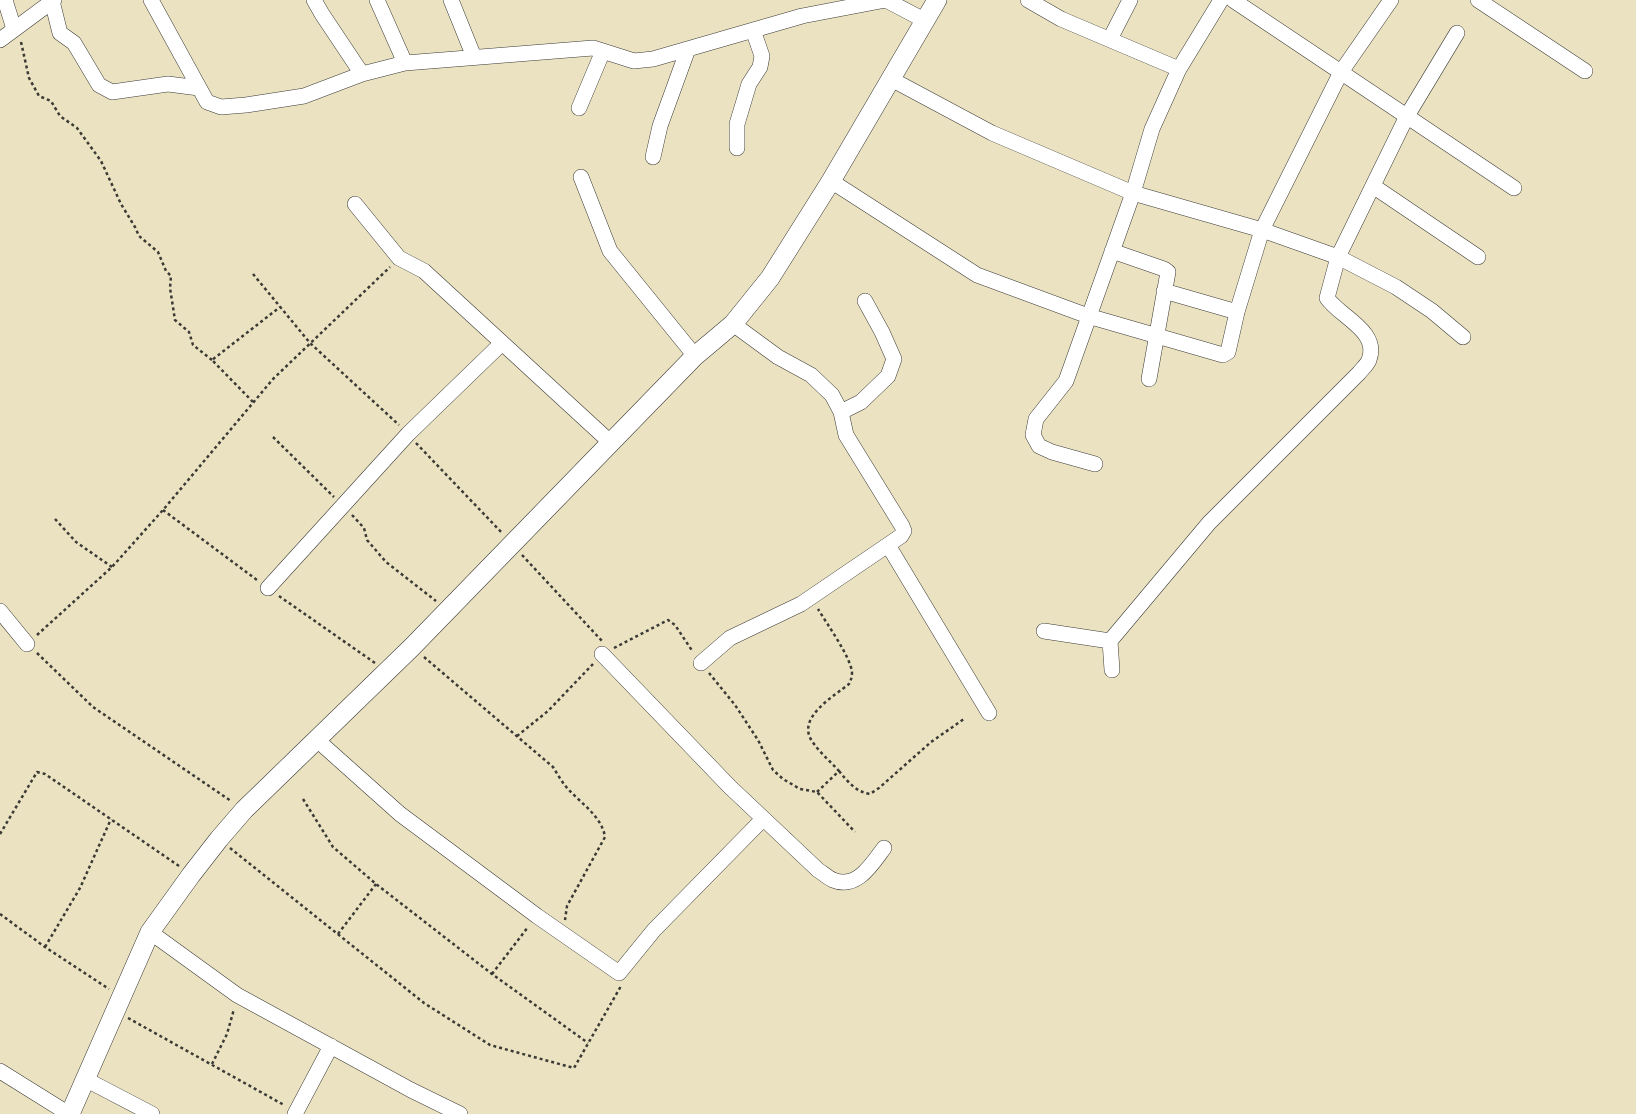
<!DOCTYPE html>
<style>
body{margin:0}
canvas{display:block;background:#ebe2c1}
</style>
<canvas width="1636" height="1114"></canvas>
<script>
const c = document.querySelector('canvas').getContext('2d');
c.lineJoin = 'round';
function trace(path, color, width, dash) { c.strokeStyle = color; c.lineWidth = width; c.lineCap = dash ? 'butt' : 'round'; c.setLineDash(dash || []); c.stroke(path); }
const path = new Path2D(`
 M21 42 29 78 39 96 51 101 60 116 77 128 101 161 121 204 135 227 139 236 158 252 166 271 171 276 170 288 175 320 189 332 193 345 212 360
 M253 274 310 343 399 425
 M253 402 212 360 280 307
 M273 437 334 497
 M416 443 503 534
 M163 510 257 580
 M352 515 364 528 367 540 386 562 436 601
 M55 519 76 542 112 567
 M522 555 602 641
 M279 596 375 663
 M37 635 112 567 163 510 273 379 390 267
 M614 648 668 620 675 625 693 652
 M37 653 93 707 231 801
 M424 657 553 767C558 775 563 784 569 790 582 804 602 817 605 837L567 906 565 920
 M709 673 735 705 758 740 773 770 783 779 800 789 817 792 855 832
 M517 736 548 711 593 664
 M839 771C848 782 856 792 870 794L879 788 931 742 964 719
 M817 792 839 771C830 761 819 752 812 741 796 718 834 696 849 684 851 680 852 677 852 672 850 656 827 624 818 609
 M303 799 333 847 376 884 492 974 588 1043
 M0 834 37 772 45 774 179 866
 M230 848 424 1003 490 1045 574 1068 621 986
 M0 914 45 947 109 989
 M338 934 376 884
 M45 947 80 888 111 819
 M492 974 528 927
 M128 1018 284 1105
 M212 1064 227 1034 234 1009`);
const minor = new Path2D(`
 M5 0 14 29
 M151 0 207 102 221 107 246 105 304 96 362 74 405 63 593 48 634 61 653 59 802 16 886 0 924 20
 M314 0 322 14 362 74
 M377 0 405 63
 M451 0 474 57
 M1028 0 1061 19 1179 69
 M1233 0 1514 188
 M1478 0 1585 71
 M52 1 60 33 74 43 99 85 112 92 168 84 199 88
 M1110 39 1130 0
 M0 40 54 0
 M891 79 992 133 1133 193 1262 230 1338 257 1396 287 1432 311 1463 337
 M579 108 603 51
 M737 148V124L749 84 760 67 762 56 753 30
 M653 157 660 126 688 49
 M581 177 610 251 695 356
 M831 181 977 275 1088 316 1223 355 1228 352 1237 312 1262 230 1341 72 1391 0
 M1373 186 1478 257
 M355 204 399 258 424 271 610 442
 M1112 251 1164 269 1168 272 1149 379
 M1164 291 1237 312
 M841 412 861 402 888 376 894 359 882 332 865 301
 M1095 464 1052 452 1039 446 1033 435 1036 419 1066 381 1133 193 1152 129 1179 69 1221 0
 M888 545 989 713
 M268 588 408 434 502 343
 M0 611 27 644
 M1044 631 1110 641
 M602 654 730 787 818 870C823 873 828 878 833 880 857 890 872 864 884 848
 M701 663 730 638 801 604 901 536 904 531 902 526 846 435 841 412 832 395 811 375 778 357 733 324
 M1112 670 1110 641 1209 523 1359 373C1362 369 1367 365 1369 360 1380 331 1340 317 1327 298L1338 257 1407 116 1457 33
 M316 739 400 814 537 916 619 973 654 930 763 819
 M150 932 237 995 411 1090 460 1114
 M0 1071 69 1114
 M85 1079 152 1114
 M295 1114 331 1046`);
const major = new Path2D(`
 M70 1114 150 932 191 875 219 839 244 810 412 647 695 356 733 324 770 278 831 181 937 0`);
trace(minor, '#3b3a35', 16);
trace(major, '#3b3a35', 20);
trace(path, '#3b3a35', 2.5, [3, 3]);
trace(minor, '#fff', 15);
trace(major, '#fff', 19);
</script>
